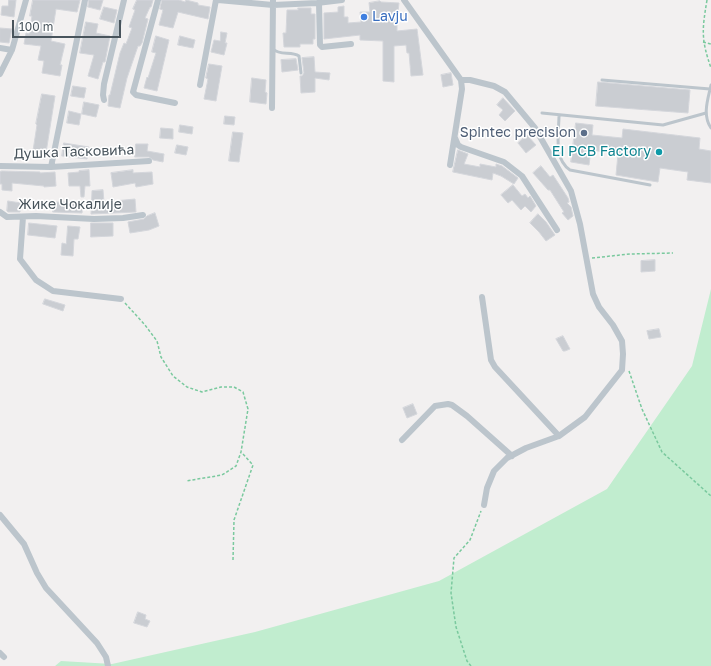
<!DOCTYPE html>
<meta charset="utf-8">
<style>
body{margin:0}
#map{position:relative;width:711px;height:666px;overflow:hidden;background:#f2f0f0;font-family:"Golos Text",sans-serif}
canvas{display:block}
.scale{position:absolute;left:12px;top:20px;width:109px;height:18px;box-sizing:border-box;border:2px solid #48545c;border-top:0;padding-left:5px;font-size:12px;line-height:14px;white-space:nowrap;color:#48545c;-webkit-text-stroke:3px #fff;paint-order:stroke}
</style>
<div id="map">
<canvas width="711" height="666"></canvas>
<div class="scale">100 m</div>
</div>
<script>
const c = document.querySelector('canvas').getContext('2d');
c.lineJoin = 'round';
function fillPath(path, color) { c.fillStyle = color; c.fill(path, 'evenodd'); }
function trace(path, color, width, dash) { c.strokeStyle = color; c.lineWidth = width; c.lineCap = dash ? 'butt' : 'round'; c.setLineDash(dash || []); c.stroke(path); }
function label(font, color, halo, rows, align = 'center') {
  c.font = font + ' "Golos Text",sans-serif'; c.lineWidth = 3; c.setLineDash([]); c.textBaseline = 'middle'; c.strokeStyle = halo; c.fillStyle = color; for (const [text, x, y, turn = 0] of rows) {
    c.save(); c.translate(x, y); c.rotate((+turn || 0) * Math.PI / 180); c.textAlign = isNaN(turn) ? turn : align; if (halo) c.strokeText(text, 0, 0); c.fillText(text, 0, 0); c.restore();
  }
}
const green = new Path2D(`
 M711 289V666H55L61 661 112 664 255 632 439 581 607 489 692 366Z`);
const building = new Path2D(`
 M9 0H16L14 17 1 15 2 6H8Z
 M33 0H80L77 12 56 9 51 41 65 44 60 65H62L60 76 42 73 44 61 38 60 41 46 24 44 26 33 29 34 32 16H30Z
 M89 0H103L100 10 88 7Z
 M137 0H153L151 7H150L145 18 148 19 142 43 140 46H138L127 78 120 108 108 106 109 95H110L120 53 124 43 126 44 132 28 129 27 135 10 133 9Z
 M162 0H179L185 2 186 0 198 3V5L210 7 208 19 178 12 173 28 159 25 163 10 160 9Z
 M380 1 381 2 399 3 398 12H397V31L417 29 423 75 411 76 409 53H407L406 45 394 46V82L383 81V41L360 40V35L324 39V13L338 12V7L344 6V17H348V23L361 22 360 12H370L369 3Z
 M104 7 117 10 114 23 100 19Z
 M298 8H311V14H315V39H313V44H300V47H284L283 33H286L287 10H298Z
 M86 22 98 24 96 33 110 36 105 62H103L98 79 88 76 94 55 80 53Z
 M0 28 12 29 9 43 0 42Z
 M221 32 227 33 225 43H227L224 55 211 52 214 40 220 41Z
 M156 36 169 40 157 91 144 88 147 77 148 78 156 53 152 52Z
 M180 36 195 40 193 48 178 45Z
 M314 57 315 72 330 73 329 80 315 78V92L301 93 300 76H302L304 73 302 58Z
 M296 59 298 70 282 72 281 60Z
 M209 64 222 66 216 101 204 99 208 79 206 78Z
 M451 73 453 85 443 87 441 75Z
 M252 78 266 80 265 92 267 93 266 104 250 102Z
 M598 82 690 90 688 113 596 106Z
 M73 86 86 88 84 98 71 96Z
 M42 94 55 96 45 159 32 157 37 125 36 124Z
 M503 98 515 111 505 121 499 115 503 110 497 105Z
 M84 102 99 105 96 117 82 114Z
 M69 111 81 114 79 125 67 123Z
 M225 116 235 117 234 125 224 124Z
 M576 123 593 125 592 135 622 138 623 129 700 138 699 149 711 151V183L687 180 688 172 660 168 658 182 616 175 618 154 591 150 589 165 571 162Z
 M180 125 193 127 192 134 179 132Z
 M161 128 173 129V139L160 138Z
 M233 132 243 133 239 162 229 161Z
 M527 135 536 145 526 153 518 143Z
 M64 143 89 147 87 159 62 156Z
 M136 144H148L147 151 164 154 163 162 153 160 149 157H135Z
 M177 145 188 147 186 155 175 153Z
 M458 150 468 154 464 164 480 167V164L496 167V164L502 166 518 178 514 184 501 176 493 173 492 180 453 172Z
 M541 166 550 177 553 175 568 198 569 202 567 203 571 207 573 216 568 220 562 213 564 212 550 190H548L533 173Z
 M89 170 90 186H85L84 197H81L80 186H69L68 173 79 172V171Z
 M133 170V173L152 172 153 184 136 187 135 183 113 187 111 173Z
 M2 171 40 172V173L55 172 56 186 44 187V186L12 183V191L2 190V184H0V172Z
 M513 185 522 196 525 194 528 198 530 196 536 206 531 212 525 206 521 210 512 200 508 203 501 195Z
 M103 190 104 202 135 199 136 212 91 214 92 191Z
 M8 201 21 203 20 212H8L7 211Z
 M54 202H83L82 213 53 212Z
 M155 213 159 226 149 230 130 233 128 222 144 219 147 216Z
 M538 214 546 222 555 235 546 241 539 232 530 223Z
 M29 223 57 226 55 238 28 235Z
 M91 223H113V236L91 237Z
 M68 226 80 227 78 239H74L73 256 61 255 62 243 66 244Z
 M655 260V271L641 272V261Z
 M45 299 65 305 63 311 43 304Z
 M659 329 661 337 649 339 647 331Z
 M563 336 570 349 565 351H563L556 339Z
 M413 404 417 414 407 418 403 408Z
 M138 612 146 615 145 619 150 621 147 627 134 623Z`);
const path = new Path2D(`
 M707 0C702 30 701 39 711 68
 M703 42 711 44
 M592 258 630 254 673 253
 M125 303 145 325 157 341 161 357 173 376 187 387 202 392 221 387H234L243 392 248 409 241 452 236 466 222 475 186 481
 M629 371 642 409 662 452 711 496
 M233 560 234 520 253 465 242 453
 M471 666 467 661 456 627 451 593 454 558 470 540 481 511`);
const service = new Path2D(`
 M273 49C280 56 291 51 299 56L301 73
 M602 80 710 89
 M711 85C708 99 702 115 711 128
 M542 113 663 125 706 113
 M559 115C559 133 553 159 570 170L650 185`);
const minor = new Path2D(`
 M158 0 133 92 136 95 175 103
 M218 0 273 5 317 3 342 0
 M404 0 461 80 462 89 450 165
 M319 3 320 45 322 47 351 44
 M0 48 12 50
 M0 74 12 50 26 0
 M461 80H470L494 86 505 92 535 128 571 191 580 224 593 294 599 307 613 325 622 341 623 354 622 370 585 417 559 436 526 448 507 458 494 471 487 488 484 505
 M200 85 216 0
 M104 100 103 95 104 84 124 0
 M272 108 273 0
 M455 138 458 145 461 147 504 162 522 176 557 230
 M0 166 51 167 149 161
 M51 167 85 0
 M0 212 7 217 36 216 94 219 123 218 143 215
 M23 217 20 259 36 280 53 291 121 299
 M482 297 491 360 495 367 559 436
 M402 440 435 406 448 404 452 405 467 416 512 456
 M0 515 24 544 37 573 46 588 97 643 106 657 108 666
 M0 653 4 657`);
const markers = [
 [364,17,4,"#3f7fe0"],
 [584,133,4,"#5c6f8a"],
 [659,152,4,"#0f9aa8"]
];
const shopNames = [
 ["Lavju",372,17]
];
const serviceNames = [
 ["Spintec precision",576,133]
];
const streetNames = [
 ["Душка Тасковића",74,152,-2],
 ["Жике Чокалије",70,205]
];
const cultureNames = [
 ["EI PCB Factory",651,152]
];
fillPath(green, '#c1edcf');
fillPath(building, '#cacdd2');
trace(building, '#d4d6db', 1);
trace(path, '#7ac99e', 1.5, [3, 2]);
trace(service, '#bcc5cc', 3);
trace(minor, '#bcc5cc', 6);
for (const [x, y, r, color] of markers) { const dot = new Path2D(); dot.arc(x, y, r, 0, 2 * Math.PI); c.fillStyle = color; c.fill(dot); trace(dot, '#fff', 1.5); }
label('14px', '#366cbe', '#fff', shopNames, 'left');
label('14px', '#4e5e75', '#fff', serviceNames, 'right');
label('14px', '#48545c', '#fff', streetNames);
label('14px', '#0d838f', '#fff', cultureNames, 'right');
</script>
